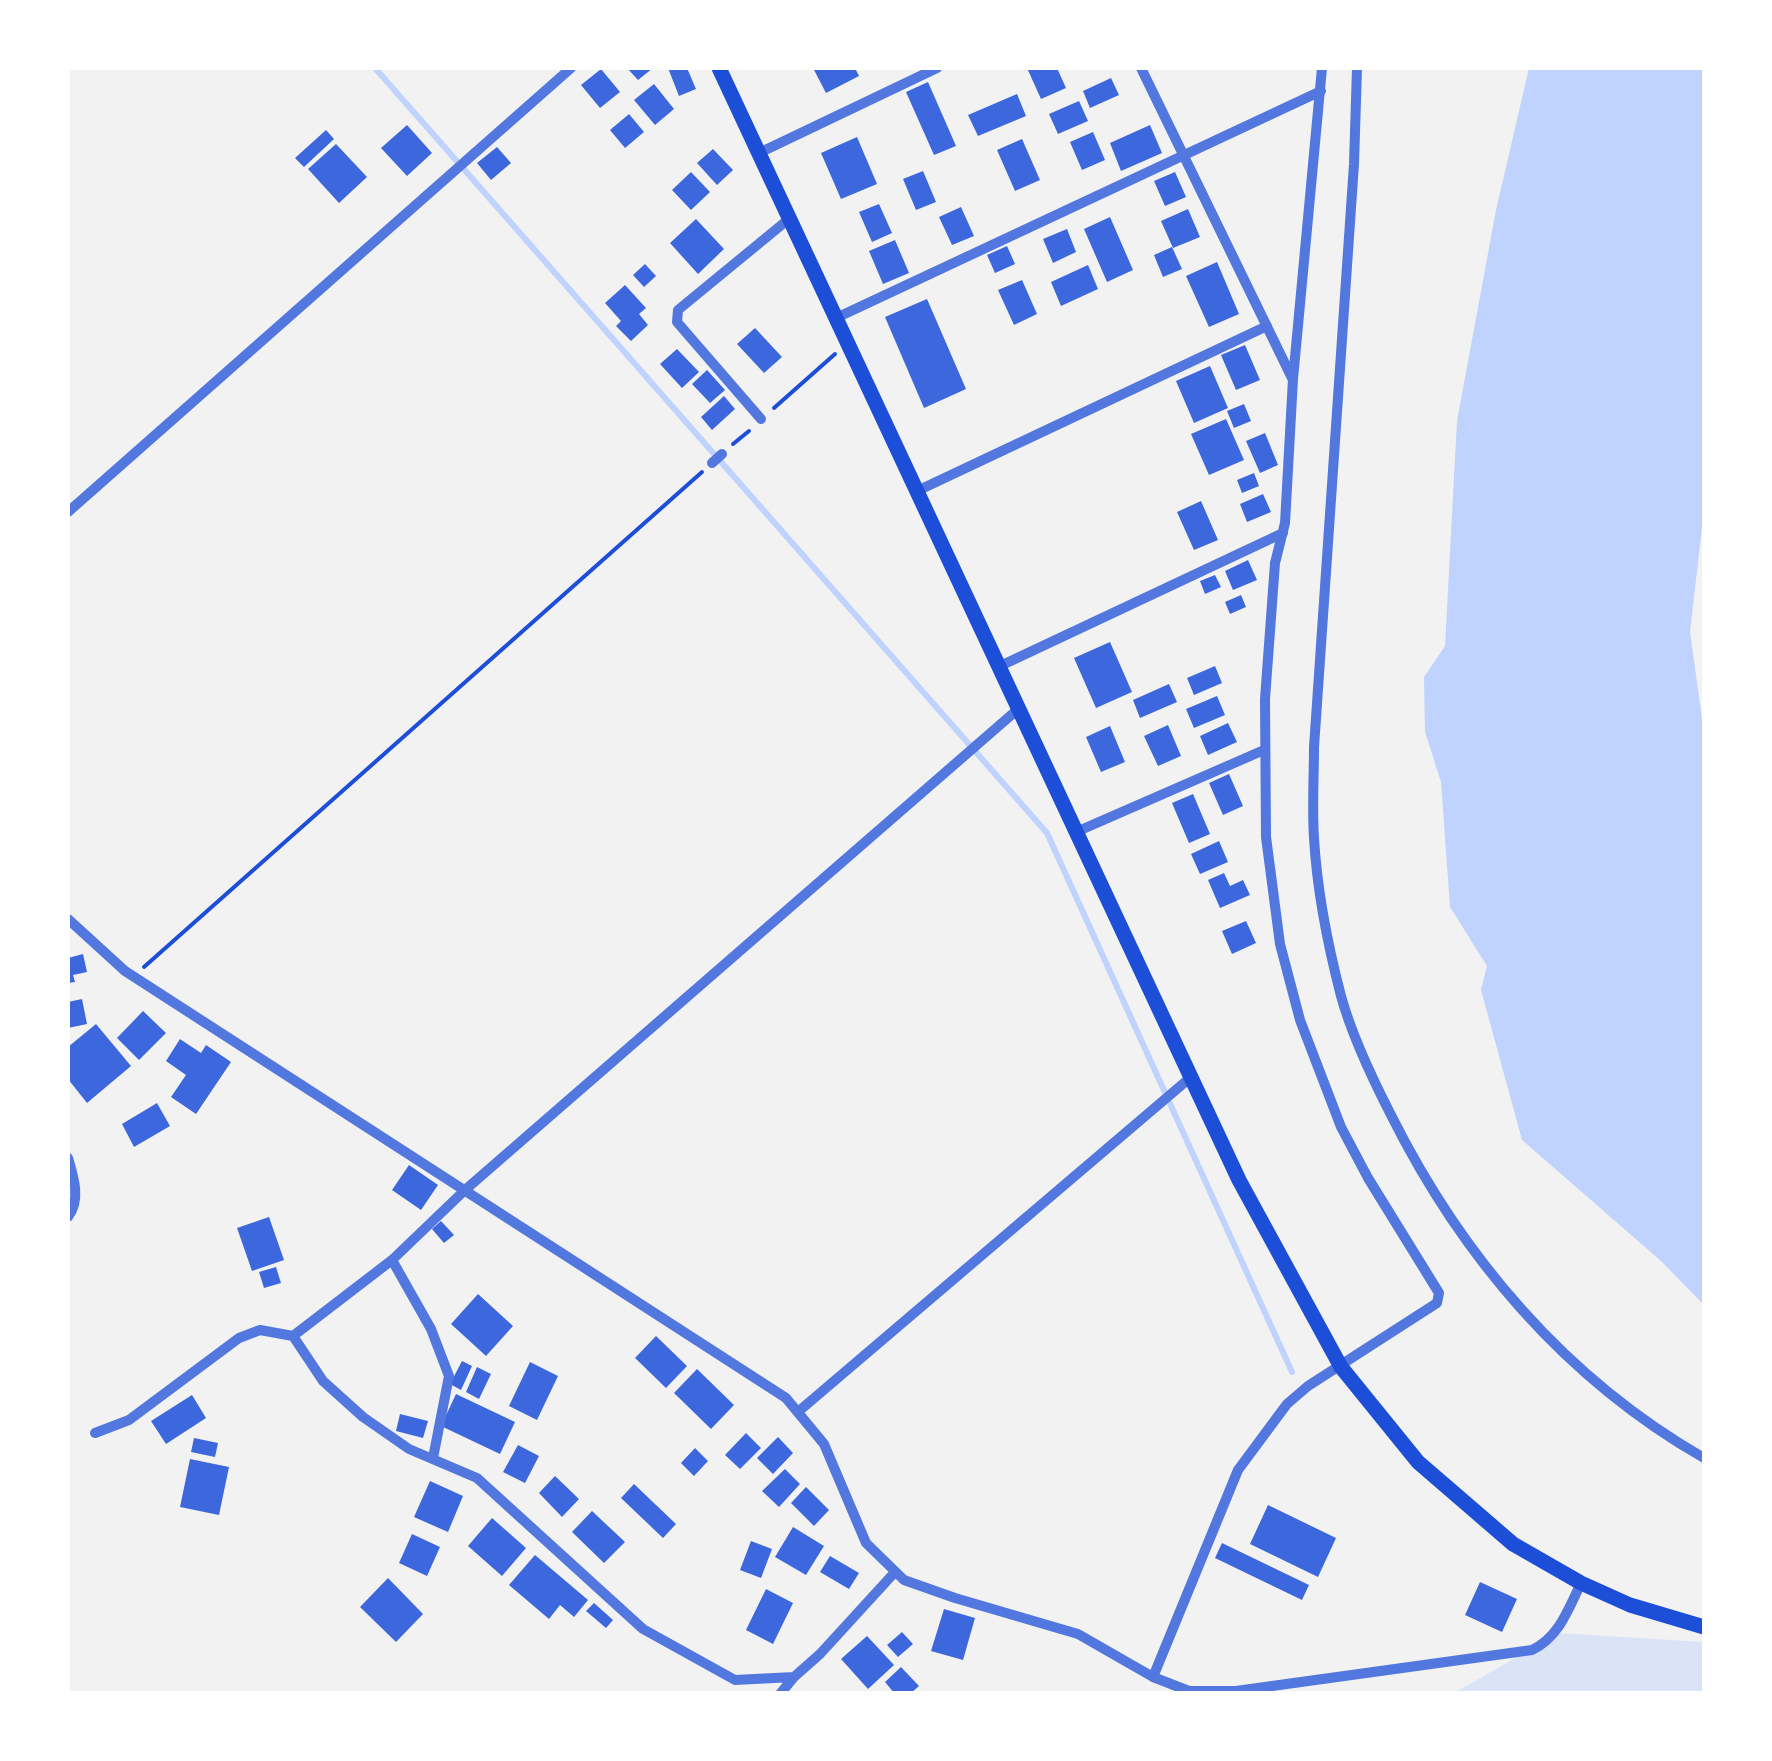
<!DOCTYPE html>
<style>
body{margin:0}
#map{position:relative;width:1772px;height:1761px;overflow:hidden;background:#f2f2f2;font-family:"Nunito Sans",sans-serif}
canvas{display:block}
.frame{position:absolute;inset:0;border:70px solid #fff;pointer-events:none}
</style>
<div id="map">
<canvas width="1772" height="1761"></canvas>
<div class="frame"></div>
</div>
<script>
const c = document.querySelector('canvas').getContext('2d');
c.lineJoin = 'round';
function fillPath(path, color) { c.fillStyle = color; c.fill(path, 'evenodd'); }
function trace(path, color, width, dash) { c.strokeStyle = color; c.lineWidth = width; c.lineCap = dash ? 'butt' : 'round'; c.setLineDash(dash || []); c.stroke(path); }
const green = new Path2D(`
 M1559 1633 1704 1642V1693L1452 1694Z`);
const water = new Path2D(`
 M1529 68H1704V510L1690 632 1704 733V1305L1661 1261 1522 1140 1481 990 1487 966 1450 907 1441 782 1425 732 1424 677 1445 646 1457 421 1496 210Z`);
const stream = new Path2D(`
 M375 68 1047 833 1292 1372`);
const building = new Path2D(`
 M627 68H653L638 80Z
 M668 68H687L696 89 679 96Z
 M813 68H855L859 76 826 93Z
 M1027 68H1057L1066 88 1041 99Z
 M601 69 620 92 600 108 581 85Z
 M1111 78 1119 95 1090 108 1083 91Z
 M928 82 956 146 934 155 906 92Z
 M654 84 674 109 655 125 634 100Z
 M1017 94 1026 116 978 136 968 115Z
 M1079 101 1088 121 1058 134 1049 114Z
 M629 114 644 132 625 148 610 130Z
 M407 125 432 153 407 176 381 148Z
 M1150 125 1162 153 1121 171 1110 143Z
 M326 130 334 139 304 167 295 158Z
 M1093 132 1105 160 1082 170 1070 142Z
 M857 137 877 184 841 199 821 153Z
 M1022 139 1040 180 1015 191 997 150Z
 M336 144 367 177 339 203 308 169Z
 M497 147 511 163 491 180 477 163Z
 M713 149 733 170 717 185 697 163Z
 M923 171 936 202 916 210 903 179Z
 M691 172 710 192 691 210 672 190Z
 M1175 172 1186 197 1165 206 1154 181Z
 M879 204 892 233 872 242 859 212Z
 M961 207 974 236 952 245 939 217Z
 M1188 209 1200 237 1173 248 1161 221Z
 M1110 217 1133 270 1107 282 1084 229Z
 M696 219 724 249 698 274 670 243Z
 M1067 229 1076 252 1053 263 1043 239Z
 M895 240 909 273 883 284 869 251Z
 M1007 246 1015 264 995 273 987 255Z
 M1172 247 1182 269 1163 277 1154 255Z
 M1217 262 1239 314 1209 327 1186 276Z
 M645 264 656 276 644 287 633 275Z
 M1088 265 1098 289 1061 306 1051 282Z
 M1022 280 1037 314 1014 325 998 290Z
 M625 285 646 308 639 314 648 325 631 341 616 326 621 321 605 303Z
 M927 299 966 389 924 408 885 317Z
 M755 328 782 357 764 373 737 344Z
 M1245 345 1260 380 1236 390 1221 355Z
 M677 349 699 372 682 388 660 364Z
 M1210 366 1228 408 1194 423 1176 381Z
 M707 370 725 390 710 403 692 384Z
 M724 396 735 409 712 430 701 417Z
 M1244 404 1251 421 1234 428 1227 411Z
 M1226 419 1244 460 1209 475 1191 434Z
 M1265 433 1278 465 1260 473 1246 441Z
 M1254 473 1259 486 1242 493 1237 480Z
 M1263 494 1271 512 1247 522 1240 504Z
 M1201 501 1218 540 1194 550 1177 512Z
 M1248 560 1257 580 1233 590 1225 571Z
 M1215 575 1221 587 1205 594 1200 581Z
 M1241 595 1246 607 1230 614 1225 602Z
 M1110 642 1132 692 1096 708 1074 658Z
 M1215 666 1222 683 1194 695 1187 678Z
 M1169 684 1177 702 1140 718 1133 700Z
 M1217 696 1225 715 1194 728 1186 709Z
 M1228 723 1237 742 1208 755 1200 736Z
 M1168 725 1181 756 1158 766 1144 736Z
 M1110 726 1125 762 1101 772 1086 737Z
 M1229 774 1243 806 1223 815 1209 783Z
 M1193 794 1210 834 1189 843 1172 803Z
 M1219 841 1228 862 1200 874 1191 854Z
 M1224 873 1230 886 1243 880 1250 895 1220 908 1208 880Z
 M1246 921 1256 943 1232 954 1222 931Z
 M83 954 87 972 73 975 75 982 68 983V958Z
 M82 999 87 1024 68 1028V1002Z
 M143 1011 166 1033 139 1060 117 1038Z
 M96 1024 131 1066 87 1103 68 1079V1047Z
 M180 1039 201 1053 206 1045 231 1062 196 1114 171 1097 186 1075 166 1061Z
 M157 1103 170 1126 134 1147 122 1124Z
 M409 1165 438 1185 421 1210 392 1190Z
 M269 1217 284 1260 252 1271 237 1228Z
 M441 1221 454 1235 444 1243 432 1229Z
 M276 1267 281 1283 264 1288 259 1272Z
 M478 1294 513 1326 486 1356 451 1324Z
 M656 1336 687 1366 666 1388 635 1358Z
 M462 1361 472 1366 461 1390 450 1384Z
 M530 1362 558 1376 537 1420 509 1406Z
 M477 1367 491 1374 479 1399 466 1392Z
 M697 1369 734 1405 711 1429 674 1393Z
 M456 1394 515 1422 500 1454 441 1426Z
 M192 1395 206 1418 166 1444 151 1421Z
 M400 1414 428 1421 423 1438 396 1431Z
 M746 1433 761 1448 740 1469 725 1455Z
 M778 1437 793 1453 773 1474 757 1458Z
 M194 1438 218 1443 215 1457 191 1452Z
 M518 1445 539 1456 525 1483 503 1472Z
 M695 1448 708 1461 694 1476 681 1463Z
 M190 1459 229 1467 219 1515 180 1507Z
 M785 1469 800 1484 779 1507 762 1491Z
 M555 1476 579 1499 562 1517 539 1493Z
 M430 1481 463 1496 448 1532 414 1517Z
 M634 1484 676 1524 663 1538 621 1498Z
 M806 1487 829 1510 814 1526 791 1503Z
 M1268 1505 1336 1538 1318 1577 1250 1544Z
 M592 1511 625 1542 604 1563 572 1532Z
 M492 1518 526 1548 502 1576 468 1546Z
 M793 1527 824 1546 806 1575 775 1557Z
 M412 1534 440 1547 427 1576 399 1563Z
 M751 1541 772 1549 761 1578 740 1570Z
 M1222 1543 1309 1585 1302 1600 1215 1558Z
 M535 1555 588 1600 574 1617 560 1605 549 1619 509 1585Z
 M830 1556 859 1573 849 1589 820 1572Z
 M388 1578 423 1614 396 1642 360 1607Z
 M1480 1582 1517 1599 1502 1632 1465 1615Z
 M766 1589 793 1603 773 1644 746 1630Z
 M594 1603 613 1620 606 1628 586 1611Z
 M944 1609 975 1618 963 1660 931 1651Z
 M902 1632 913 1644 898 1657 887 1645Z
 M867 1636 894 1665 868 1689 841 1659Z
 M901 1667 919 1686 910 1694H895L885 1682Z`);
const path = new Path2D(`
 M774 408 835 354
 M733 444 749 431
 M144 967 702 472`);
const minor = new Path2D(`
 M1141 68 1292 378
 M1357 68 1354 164 1314 747C1314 777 1312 808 1314 838 1317 890 1328 946 1341 996 1352 1036 1372 1078 1391 1115 1462 1257 1566 1379 1704 1458
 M759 153 937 68
 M836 318 1321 91
 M761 419 677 322 678 310 790 218
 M712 463 722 454
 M917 491 1267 326
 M68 512 571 68
 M998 667 1283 533
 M1076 832 1264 750
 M68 919 125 971 786 1398 824 1444 866 1543 904 1580 955 1598 1078 1634 1153 1677 1189 1691H1236L1532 1650C1559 1637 1568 1610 1581 1583
 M68 1158C74 1178 81 1200 68 1217
 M392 1260 431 1329 449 1376 433 1458
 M799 1411 1191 1077
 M95 1433 129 1420 239 1338 260 1330 293 1336
 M895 1572 820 1654 794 1677 735 1680 643 1629 477 1478 409 1449 363 1417 323 1381 293 1336 392 1260 465 1190 1017 710
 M1153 1677 1238 1470 1287 1404 1308 1386 1437 1303 1439 1293 1368 1178 1341 1127 1300 1020 1280 944 1266 837 1265 699 1275 563 1285 523 1293 379 1322 68
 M780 1694 794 1677`);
const primary = new Path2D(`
 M719 68 1239 1180 1341 1367 1418 1462 1513 1544 1581 1583 1630 1605 1704 1627`);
fillPath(green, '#dbe4f7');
fillPath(water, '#bfd3fe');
trace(stream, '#bfd3fe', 6);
fillPath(building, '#3d67dc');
trace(path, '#1d4ed8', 4);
trace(minor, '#5277de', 10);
trace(primary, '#1d4ed8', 15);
</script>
